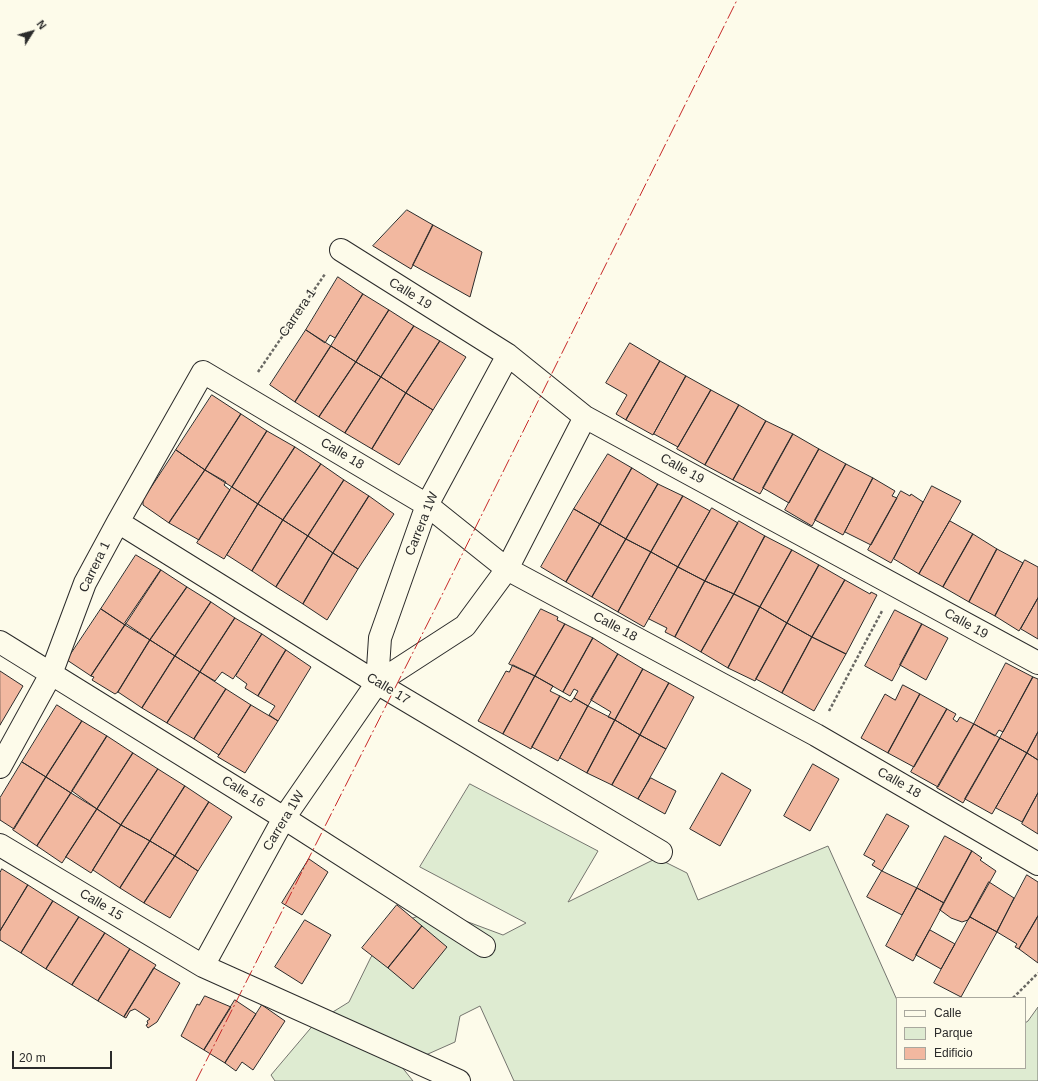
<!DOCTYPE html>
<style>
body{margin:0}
#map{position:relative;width:1038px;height:1081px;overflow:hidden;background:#fdfbea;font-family:Arial,sans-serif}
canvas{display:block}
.legend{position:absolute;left:896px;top:997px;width:130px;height:72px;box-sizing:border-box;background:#fdfbea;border:1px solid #a9a89e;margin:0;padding:5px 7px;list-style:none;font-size:12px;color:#2b2b2b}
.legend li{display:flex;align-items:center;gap:8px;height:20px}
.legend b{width:20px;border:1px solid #a9a89e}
.north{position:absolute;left:12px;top:12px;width:40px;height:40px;-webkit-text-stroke:3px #fdfbea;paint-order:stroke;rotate:53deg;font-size:11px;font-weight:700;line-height:16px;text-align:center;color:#2b2b2b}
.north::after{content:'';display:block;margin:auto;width:14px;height:18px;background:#2b2b2b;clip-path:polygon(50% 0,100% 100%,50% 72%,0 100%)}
.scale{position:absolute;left:12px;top:1051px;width:100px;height:18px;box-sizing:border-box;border:2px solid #2b2b2b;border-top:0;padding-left:5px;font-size:12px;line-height:14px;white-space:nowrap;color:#2b2b2b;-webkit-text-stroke:3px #fdfbea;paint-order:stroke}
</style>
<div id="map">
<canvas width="1038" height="1081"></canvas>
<ul class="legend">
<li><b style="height:5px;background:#fdfbea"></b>Calle</li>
<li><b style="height:11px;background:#deebd1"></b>Parque</li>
<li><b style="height:11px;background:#f2b8a0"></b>Edificio</li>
</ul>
<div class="north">N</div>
<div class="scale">20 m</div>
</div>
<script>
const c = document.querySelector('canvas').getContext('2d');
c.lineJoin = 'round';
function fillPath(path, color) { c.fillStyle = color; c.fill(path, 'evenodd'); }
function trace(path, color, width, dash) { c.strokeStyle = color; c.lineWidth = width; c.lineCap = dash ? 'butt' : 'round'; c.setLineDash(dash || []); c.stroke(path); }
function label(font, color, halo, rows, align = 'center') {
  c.font = font + ' Arial,sans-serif'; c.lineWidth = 3; c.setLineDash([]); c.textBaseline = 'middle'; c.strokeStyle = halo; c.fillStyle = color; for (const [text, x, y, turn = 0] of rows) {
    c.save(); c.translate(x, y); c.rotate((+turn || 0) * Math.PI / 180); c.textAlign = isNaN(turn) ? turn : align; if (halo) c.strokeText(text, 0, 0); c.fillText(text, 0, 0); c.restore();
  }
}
const green = new Path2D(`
 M470 784 598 851 568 902 657 858 687 873 698 900 828 846 897 1000V1068H1025V1023L1028 1021 1038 1007V1081H514L480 1006 460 1016 455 1042 401 1066 413 1081H275L271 1075 315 1023 349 1002 371 957 407 920 436 910 503 935 526 923 420 867Z`);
const building = new Path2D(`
 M407 210 433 225 411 269 373 246Z
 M433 225 482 252 470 297 413 265Z
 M338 277 363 294 335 338 330 335 325 343 306 330Z
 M363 294 389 310 356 362 331 346Z
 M389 310 414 326 381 377 356 362Z
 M414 326 440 341 406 393 381 377Z
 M306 330 331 346 295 402 270 385Z
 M440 341 466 357 433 410 406 393Z
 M630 343 660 361 626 420 616 414 627 395 606 383Z
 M331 346 356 362 319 417 295 402Z
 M660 361 686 376 653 435 626 420Z
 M356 362 381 377 345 433 319 417Z
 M686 376 711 390 678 447 654 434Z
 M381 377 406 393 372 449 345 433Z
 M711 390 739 405 705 465 677 449Z
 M406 393 433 410 399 465 372 449Z
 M212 395 241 414 205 470 176 450Z
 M739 405 766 421 733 480 705 465Z
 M241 414 267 431 232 487 205 470Z
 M766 421 793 434 760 494 733 480Z
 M267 431 295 447 258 504 232 487Z
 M793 434 819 449 789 503 763 488Z
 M295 447 321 464 283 520 258 504Z
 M819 449 846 464 812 526 785 510Z
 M176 450 205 470 169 523 143 505V500Z
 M608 454 632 468 600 524 574 509Z
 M321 464 344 480 308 536 283 520Z
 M846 464 873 478 843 535 815 520Z
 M632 468 658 484 626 539 600 524Z
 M205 470 226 482 224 485 230 490 199 540 169 523Z
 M873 478 895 491 892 496 897 498 871 545 845 532Z
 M344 480 369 496 333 553 308 536Z
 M658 484 683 496 651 552 626 539Z
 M932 486 961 501 919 574 894 559Z
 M232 487 258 504 224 559 197 543Z
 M901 491 910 496 911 494 923 502 891 563 868 550Z
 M369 496 394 514 358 569 333 553Z
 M683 496 710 511 678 567 651 552Z
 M258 504 283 520 252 571 227 555Z
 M712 508 738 523 705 581 678 567Z
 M574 509 600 524 566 582 541 567Z
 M283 520 308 536 276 587 252 571Z
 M739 521 765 536 734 594 705 581Z
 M950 521 973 534 943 587 919 574Z
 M600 524 626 539 592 597 566 582Z
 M973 534 997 549 969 602 943 587Z
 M308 536 333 553 303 604 276 587Z
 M765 536 792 550 760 607 734 594Z
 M626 539 651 552 618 612 592 597Z
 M997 549 1023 563 995 616 969 602Z
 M792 550 819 565 787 623 760 607Z
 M651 552 678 567 644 627 618 612Z
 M333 553 358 569 327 620 303 604Z
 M136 555 161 570 125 625 101 609Z
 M1025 560 1038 567V598L1019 631 995 616Z
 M819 565 845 580 812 637 787 623Z
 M678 567 705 581 675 637 665 632 667 628 649 619Z
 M161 570 187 587 150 640 125 623Z
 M845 580 870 594 871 592 877 595 846 654 812 637Z
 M705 581 734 594 701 652 675 637Z
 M187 587 211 602 175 656 150 640Z
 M734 594 760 607 728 668 701 652Z
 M1038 598V639L1021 629Z
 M211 602 235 618 200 672 175 656Z
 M760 607 787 623 755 681 728 668Z
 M101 609 125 625 91 676 67 660Z
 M541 609 558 617 557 620 565 624 535 676 509 664Z
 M895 610 922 624 892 681 865 666Z
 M235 618 262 634 233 679 222 672 215 681 200 672Z
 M787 623 812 637 782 693 756 679Z
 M565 624 593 638 563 692 535 676Z
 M922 624 948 638 926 680 900 665Z
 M125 625 150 640 118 692 115 694 92 680 94 677 91 676Z
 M262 634 286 650 258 696 245 688 247 684 236 676Z
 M812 637 846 654 814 711 782 693Z
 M593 638 618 654 588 706 574 698 578 691 574 689 570 696 563 692Z
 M150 640 175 656 142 708 118 692Z
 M286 650 311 667 278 721 269 715 275 706 258 696Z
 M618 654 643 669 615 720 608 717 611 712 591 700Z
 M175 656 200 672 167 723 142 708Z
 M1006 663 1033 677 1003 732 999 730 995 736 974 724Z
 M513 665 535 676 503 734 478 721 506 671 509 672Z
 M643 669 669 683 640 735 615 720Z
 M0 671 23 686 0 725Z
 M200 672 226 689 194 739 167 723Z
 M535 676 553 686 550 691 560 696 531 749 503 734Z
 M1033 677 1038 679V732L1027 753 1000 738Z
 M669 683 694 697 666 749 640 735Z
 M903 685 920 694 888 753 861 738 885 694 895 700Z
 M226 689 251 705 219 755 194 739Z
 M920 694 947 709 914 767 888 753Z
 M560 696 571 702 574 698 588 706 558 761 532 747Z
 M57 705 82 721 46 777 22 762Z
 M251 705 278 721 245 773 218 757Z
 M588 706 615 720 587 773 560 758Z
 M947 709 956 714 953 719 957 722 960 717 974 724 938 787 911 772Z
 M615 720 640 735 612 785 587 773Z
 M82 721 107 736 71 793 46 777Z
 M974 724 1000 738 963 803 937 788Z
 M1038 732V760L1027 753Z
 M640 735 666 749 638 799 612 785Z
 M107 736 133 753 97 809 72 791Z
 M1000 738 1027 753 992 814 965 799Z
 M133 753 158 769 121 825 97 809Z
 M1027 753 1038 760V793L1022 822 996 808Z
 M22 762 46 777 14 829 0 820V798Z
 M813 764 839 779 810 831 784 816Z
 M158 769 185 786 150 841 121 825Z
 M722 773 751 790 720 846 690 829Z
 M46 777 71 793 37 846 13 830Z
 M651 778 676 791 665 814 638 799Z
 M185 786 209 802 175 856 150 841Z
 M71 793 97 809 62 863 37 846Z
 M1038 793V834L1022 824Z
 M209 802 232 817 198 871 175 856Z
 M97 809 121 825 91 873 66 857Z
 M887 814 909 826 882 871 872 865 875 861 864 855Z
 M121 825 150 841 120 888 93 870Z
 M945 836 972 851 944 903 917 888Z
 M150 841 175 856 144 903 120 888Z
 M972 851 982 858 980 860 996 871 970 917 968 920 962 922 951 918 940 910Z
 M175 856 198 871 170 918 144 903Z
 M309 859 328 872 302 915 282 903Z
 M2 869 28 885 0 931V873Z
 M882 871 917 888 902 915 867 897Z
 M1027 875 1038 882V916L1019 949 1015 947 1017 944 997 932Z
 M989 882 1014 898 997 932 970 917Z
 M28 885 53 901 21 953 0 940V931Z
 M917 888 944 903 913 961 886 946Z
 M53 901 79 917 46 969 21 953Z
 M397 905 422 926 388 968 362 948Z
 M1038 916V963L1019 949Z
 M79 917 105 933 72 985 46 969Z
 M970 917 997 932 961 997 934 983Z
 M305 920 331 935 302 984 275 967Z
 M422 926 447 947 413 989 388 968Z
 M930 930 955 944 941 969 916 955Z
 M105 933 130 949 98 1001 72 985Z
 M130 949 156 965 124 1017 98 1001Z
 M154 968 180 983 157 1022 148 1028 146 1025 148 1024 147 1021 150 1019 135 1009 130 1011 126 1018 124 1017Z
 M205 996 231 1007 204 1050 181 1036 197 1004 199 1005Z
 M235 1000 256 1014 225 1063 204 1050Z
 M262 1005 285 1021 253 1070 242 1062 236 1071 225 1063Z`);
const path = new Path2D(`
 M258 372 325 274
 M829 711 882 611
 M1013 998 1038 973`);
const street = new Path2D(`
 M341 250 508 355 585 417 1038 663
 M118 522 377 683 661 852
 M0 642 284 818 484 946
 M377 683 465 626 507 569 585 417
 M0 767 51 674 85 583 118 522 203 372 427 505 507 569 816 735 1038 864
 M0 845 203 966 459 1081
 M203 966 284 818 377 683 380 638 427 505 508 355`);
const power = new Path2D(`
 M196 1081 438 603 737 0`);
const streetNames = [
 ["Calle 19",410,294,32],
 ["Carrera 1",298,313,-56],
 ["Calle 18",342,454,31],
 ["Calle 19",682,469,29],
 ["Carrera 1W",422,524,-68],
 ["Carrera 1",95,567,-64],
 ["Calle 19",966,624,29],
 ["Calle 18",615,627,28],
 ["Calle 17",388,689,31],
 ["Calle 18",899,783,30],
 ["Calle 16",243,792,32],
 ["Carrera 1W",284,821,-59],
 ["Calle 15",101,905,31]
];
fillPath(green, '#deebd1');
trace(green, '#74746e', 1);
fillPath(building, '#f2b8a0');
trace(building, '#2b2b2b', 1);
trace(street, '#2b2b2b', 24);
trace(path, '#6a6964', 2.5, [3, 2]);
trace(street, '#fdfbea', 22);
trace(power, '#c62828', 1, [14, 3, 2, 3]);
label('13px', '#2b2b2b', '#fdfbea', streetNames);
</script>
